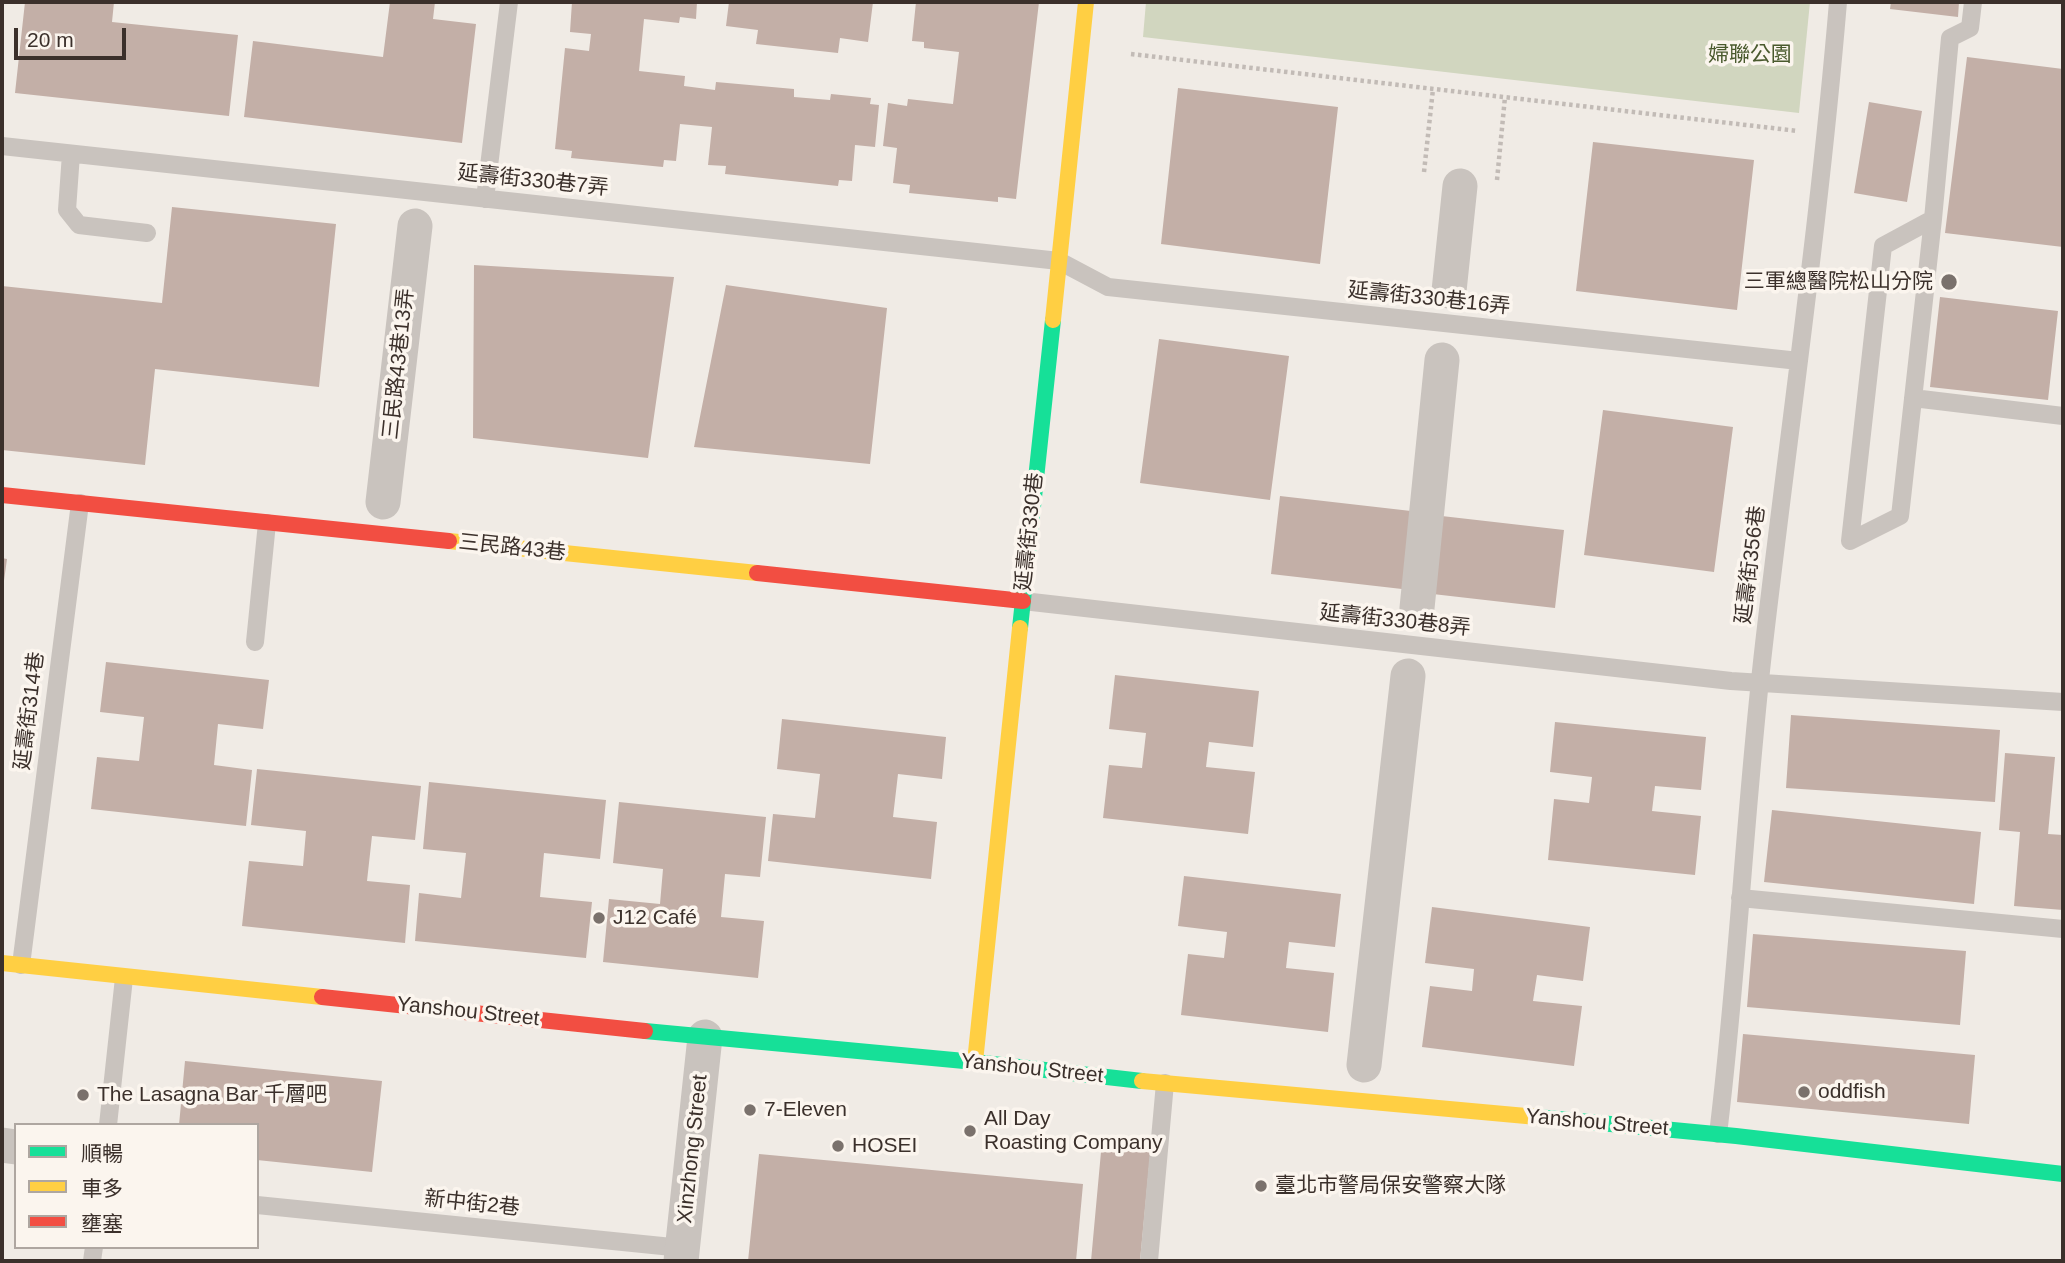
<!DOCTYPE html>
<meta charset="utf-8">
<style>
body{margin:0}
#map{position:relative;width:2065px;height:1263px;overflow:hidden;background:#f0ebe5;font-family:Helvetica,"Noto Sans TC",sans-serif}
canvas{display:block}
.frame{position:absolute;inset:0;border:4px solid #3b302b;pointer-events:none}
.legend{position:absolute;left:14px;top:1123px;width:245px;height:126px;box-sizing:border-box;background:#fbf5ee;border:2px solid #aea6a0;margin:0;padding:9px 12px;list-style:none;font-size:21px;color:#3b302b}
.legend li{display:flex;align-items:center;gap:14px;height:35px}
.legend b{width:35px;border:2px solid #aea6a0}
.scale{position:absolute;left:14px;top:28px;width:112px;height:32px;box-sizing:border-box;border:4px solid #3b302b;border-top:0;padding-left:9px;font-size:21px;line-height:24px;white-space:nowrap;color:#3b302b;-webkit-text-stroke:5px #fbf5ee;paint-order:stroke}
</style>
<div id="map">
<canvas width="2065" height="1263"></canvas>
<div class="frame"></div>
<ul class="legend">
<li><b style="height:9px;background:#16e098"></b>順暢</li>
<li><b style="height:9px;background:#ffcf43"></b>車多</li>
<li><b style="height:9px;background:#f24e42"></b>壅塞</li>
</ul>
<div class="scale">20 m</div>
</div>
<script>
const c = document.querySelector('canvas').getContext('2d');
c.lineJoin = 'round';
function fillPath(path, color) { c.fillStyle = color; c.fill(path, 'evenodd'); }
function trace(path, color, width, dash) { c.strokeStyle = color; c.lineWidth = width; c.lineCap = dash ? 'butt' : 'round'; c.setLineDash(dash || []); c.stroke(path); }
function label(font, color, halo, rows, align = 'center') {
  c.font = font + ' Helvetica,"Noto Sans TC",sans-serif'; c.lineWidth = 7; c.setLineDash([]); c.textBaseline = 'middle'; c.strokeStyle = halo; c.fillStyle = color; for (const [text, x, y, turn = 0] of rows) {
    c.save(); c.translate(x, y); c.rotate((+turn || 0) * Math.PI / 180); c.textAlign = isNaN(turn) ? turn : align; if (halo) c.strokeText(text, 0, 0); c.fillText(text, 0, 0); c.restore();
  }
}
const green = new Path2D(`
 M1146 2H1810L1799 113 1143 37Z`);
const building = new Path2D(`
 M25 2H114L112 22 238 35 229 116 15 93Z
 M390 2H435L433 19 476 24 462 143 244 117 253 41 383 57Z
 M572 2H697L696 19 680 17 679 23 644 19 639 71 685 76 684 86 715 90 716 82 794 89V97L830 100 831 94 871 98 870 104 879 105 875 147 855 145 852 181 839 180 838 186 725 174 726 166 708 165 712 127 680 124 676 161 664 160 663 167 571 158 572 151 555 149 565 48 589 51 591 34 570 32Z
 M729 2H873L868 42 840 38 838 53 756 44 758 30 726 26Z
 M916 2H1039L1016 199 998 197V202L909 193 910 185 893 183 897 148 883 146 888 103 907 106 908 99 953 104 959 52 924 48V42L912 41Z
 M1891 2H1959L1958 17 1890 9Z
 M1967 57 2063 69V247L1945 233Z
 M1178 88 1338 107 1320 264 1161 244Z
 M1869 102 1922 111 1907 202 1854 193Z
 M1593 142 1754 160 1737 310 1576 291Z
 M172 207 336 224 319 387 155 369 145 465 2 450V286L162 303Z
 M474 265 674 277 648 458 473 438Z
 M726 285 887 308 870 464 694 447Z
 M1940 297 2058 311 2048 400 1930 387Z
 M1159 339 1289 356 1270 500 1140 483Z
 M1603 410 1733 427 1714 572 1584 555Z
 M1280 496 1411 511 1402 589 1271 574Z
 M1433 515 1564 530 1555 608 1424 593Z
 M2 558 7 559 3 588H2Z
 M106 662 269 680 263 729 218 724 214 765 252 770 246 826 91 809 97 757 139 761 144 717 100 712Z
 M1115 675 1259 691 1253 747 1209 742 1206 767 1255 772 1248 834 1103 818 1109 765 1142 768 1146 733 1109 729Z
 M1791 715 2000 730 1995 802 1786 788Z
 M782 719 946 737 942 779 898 774 893 817 937 822 931 879 768 861 773 814 815 818 820 774 777 769Z
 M1555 722 1706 737 1701 790 1655 786 1652 811 1701 816 1695 875 1548 860 1554 799 1589 803 1592 777 1550 772Z
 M2005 753 2055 757 2048 834 2063 835V910L2014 906 2020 832 1999 830Z
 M257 769 421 786 415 840 372 836 367 881 410 885 405 943 242 926 249 861 303 866 306 831 251 825Z
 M429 782 606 800 600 859 544 853 540 897 592 902 586 958 415 941 419 893 461 898 466 853 423 849Z
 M619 802 766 817 760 877 725 874 721 917 764 921 758 978 603 962 609 899 660 904 663 869 613 863Z
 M1772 810 1981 832 1974 904 1764 882Z
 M1184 876 1341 894 1335 947 1289 942 1286 968 1334 973 1328 1032 1181 1015 1188 954 1224 958 1227 932 1178 926Z
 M1432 907 1590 927 1583 981 1537 975 1533 1001 1582 1006 1574 1066 1422 1047 1430 986 1472 991 1474 969 1425 963Z
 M1753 934 1966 951 1960 1025 1747 1007Z
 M1743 1034 1975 1055 1969 1124 1737 1102Z
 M185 1061 382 1081 372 1172 257 1160V1125H179Z
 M1102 1141 1151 1146 1140 1261H1091Z
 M759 1154 1083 1184 1076 1261H748Z`);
const path = new Path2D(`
 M1131 54 1798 131
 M1424 172 1433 89
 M1497 180 1505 97`);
const lane = new Path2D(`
 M2 146 1059 261 1108 287 1799 361
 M71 154 67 210 79 225 147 233
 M485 199 509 2
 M1933 219 1883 246 1850 541 1900 516 1933 219 1950 38 1970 28 1973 2
 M1913 398 2063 416
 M1023 601 1731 681 2063 702
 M255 642 267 523
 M1740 898 2063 929
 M21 965 80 503
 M108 1125 124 978
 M1718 1134C1738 972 1745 807 1764 644 1789 430 1820 217 1838 2
 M257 1205 682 1248
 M92 1261 94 1247
 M1149 1261 1165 1083`);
const street = new Path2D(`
 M1449 291 1460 186
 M383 502 415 226
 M1417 608 1442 360
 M1364 1065 1408 676
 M2 1145 16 1147
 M681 1261 705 1037`);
const fast = new Path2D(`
 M1020 628 1053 320
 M645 1031 975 1062 1142 1081
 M1537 1117 1736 1136 2063 1174`);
const slow = new Path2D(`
 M1053 320 1086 2
 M449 541 757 573
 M2 963 322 997
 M975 1062 1020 628
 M1142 1081 1537 1117`);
const jam = new Path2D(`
 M2 495 449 541
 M757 573 1023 601
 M322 997 645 1031`);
const markers = [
 [1949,282,9,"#7a716c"],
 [599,918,7,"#7a716c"],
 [1804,1092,7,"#7a716c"],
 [83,1095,7,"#7a716c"],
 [750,1110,7,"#7a716c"],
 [970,1131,7,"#7a716c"],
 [838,1146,7,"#7a716c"],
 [1261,1186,7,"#7a716c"]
];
const parkNames = [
 ["婦聯公園",1750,55]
];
const streetNames = [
 ["延壽街330巷7弄",533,181,6],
 ["延壽街330巷16弄",1429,299,6],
 ["三民路43巷13弄",399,364,-84],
 ["延壽街330巷",1030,532,-84],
 ["三民路43巷",512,548,6],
 ["延壽街356巷",1751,565,-83],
 ["延壽街330巷8弄",1395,621,6],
 ["延壽街314巷",30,711,-83],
 ["Yanshou Street",468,1012,6],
 ["Yanshou Street",1032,1069,6],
 ["Yanshou Street",1597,1123,5],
 ["Xinzhong Street",693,1149,-84],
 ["新中街2巷",472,1204,6]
];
const poiNames = [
 ["三軍總醫院松山分院",1933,282,"right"],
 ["J12 Café",613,918],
 ["oddfish",1818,1092],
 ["The Lasagna Bar 千層吧",97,1095],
 ["7-Eleven",764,1110],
 ["All Day",984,1119],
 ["Roasting Company",984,1143],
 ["HOSEI",852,1146],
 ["臺北市警局保安警察大隊",1275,1186]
];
fillPath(green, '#d1d6bf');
fillPath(building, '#c3afa7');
trace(path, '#c2bbb6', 4.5, [3.5, 3.5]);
trace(lane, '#c9c3be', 18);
trace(street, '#c9c3be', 35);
trace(fast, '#16e098', 16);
trace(slow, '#ffcf43', 16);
trace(jam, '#f24e42', 16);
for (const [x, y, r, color] of markers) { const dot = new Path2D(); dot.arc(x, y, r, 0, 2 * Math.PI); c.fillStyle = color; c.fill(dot); trace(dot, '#fbf5ee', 2.5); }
label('21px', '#4a5a2e', '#fbf5ee', parkNames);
label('21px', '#3b302b', '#fbf5ee', streetNames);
label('21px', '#3b302b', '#fbf5ee', poiNames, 'left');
</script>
